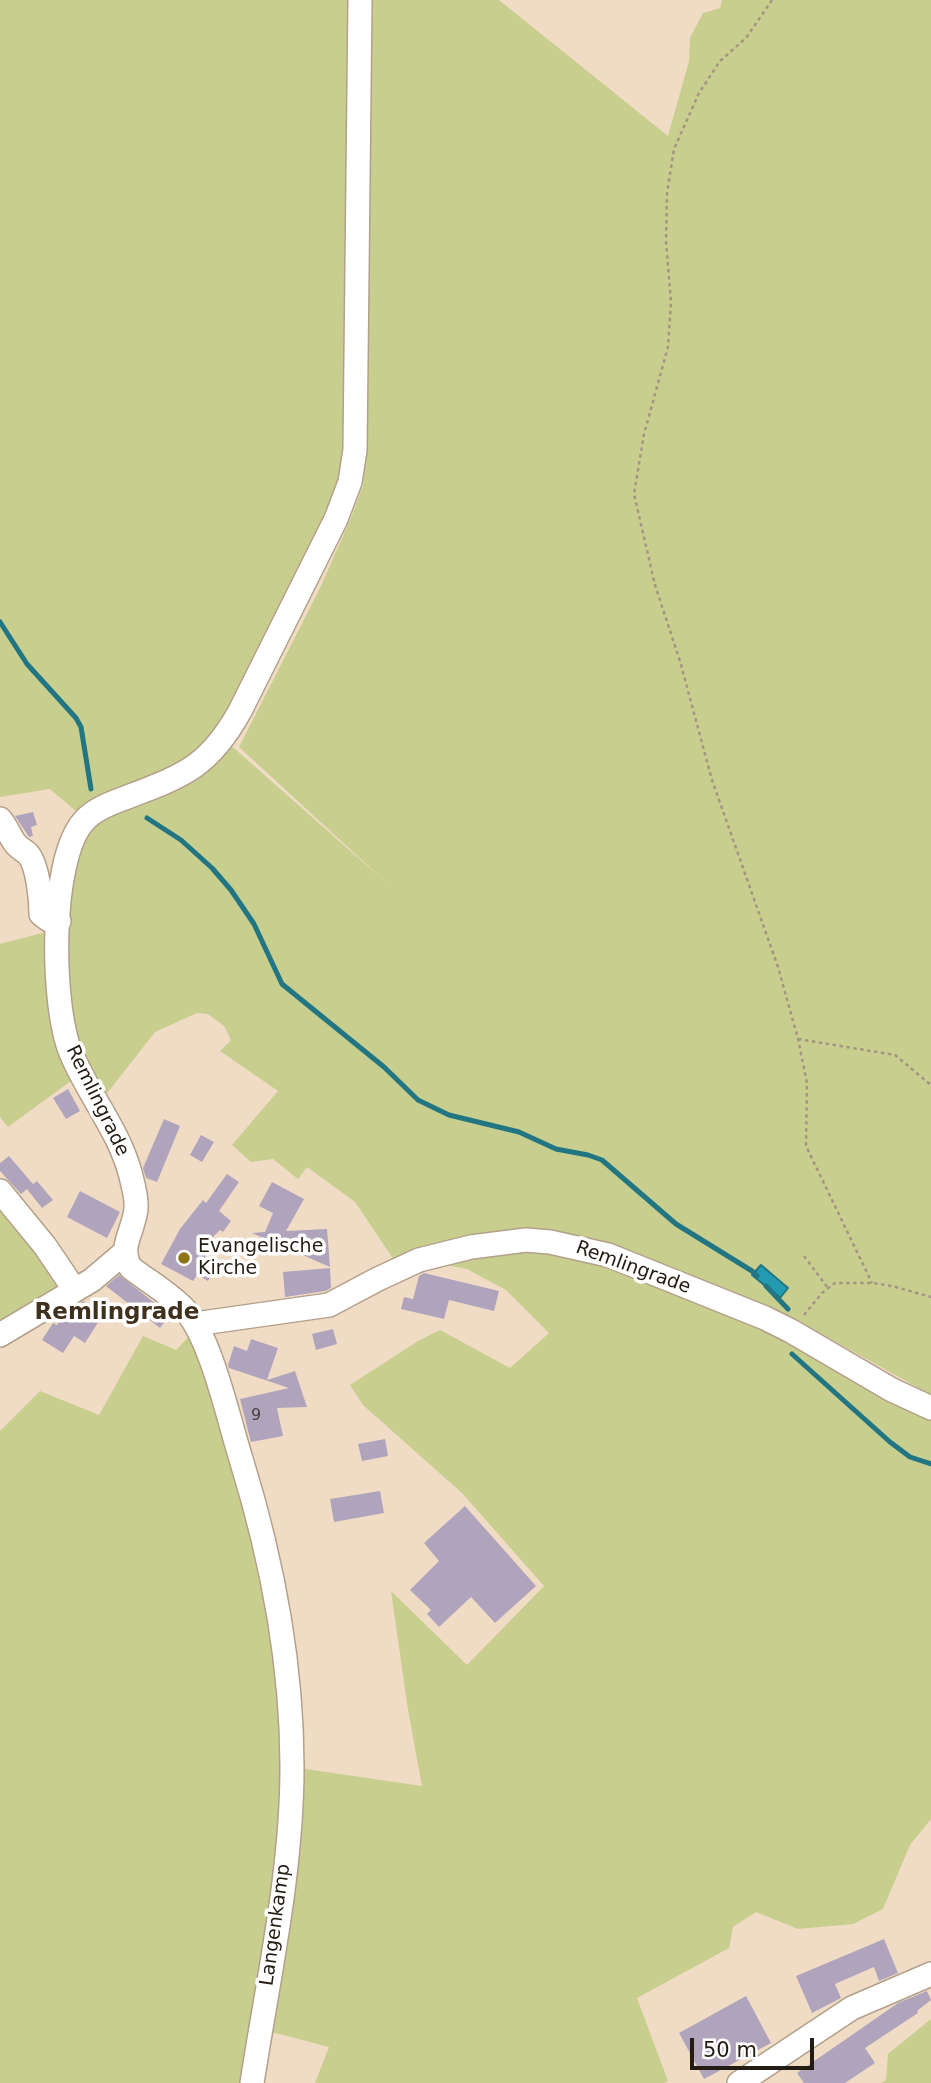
<!DOCTYPE html>
<style>
body{margin:0}
#map{position:relative;width:931px;height:2083px;overflow:hidden;background:#f0dcc5;font-family:"DejaVu Sans",sans-serif}
canvas{display:block}
.scale{position:absolute;left:690px;top:2038px;width:124px;height:32px;box-sizing:border-box;border:4px solid #231c13;border-top:0;padding-left:9px;font-size:21px;line-height:24px;white-space:nowrap;color:#231c13;-webkit-text-stroke:5px #fff;paint-order:stroke}
</style>
<div id="map">
<canvas width="931" height="2083"></canvas>
<div class="scale">50 m</div>
</div>
<script>
const c = document.querySelector('canvas').getContext('2d');
c.lineJoin = 'round';
function fillPath(path, color) { c.fillStyle = color; c.fill(path, 'evenodd'); }
function trace(path, color, width, dash) { c.strokeStyle = color; c.lineWidth = width; c.lineCap = dash ? 'butt' : 'round'; c.setLineDash(dash || []); c.stroke(path); }
function label(font, color, halo, rows, align = 'center') {
  c.font = font + ' "DejaVu Sans",sans-serif'; c.lineWidth = 7; c.setLineDash([]); c.textBaseline = 'middle'; c.strokeStyle = halo; c.fillStyle = color; for (const [text, x, y, turn = 0] of rows) {
    c.save(); c.translate(x, y); c.rotate((+turn || 0) * Math.PI / 180); c.textAlign = isNaN(turn) ? turn : align; if (halo) c.strokeText(text, 0, 0); c.fillText(text, 0, 0); c.restore();
  }
}
const green = new Path2D(`
 M0 0H360L355 450 223 741 85 819 50 789 0 797Z
 M370 0H499L668 136 689 61 690 38 703 13 720 8 722 0H931V1395L791 1317 788 1326 608 1255 931 1408V1819L910 1845 883 1909 853 1924 798 1929 756 1912 733 1927 729 1948 637 1998 668 2081 664 2083H315L329 2047 260 2029 292 1767 422 1786 408 1710 391 1591 467 1665 544 1586 462 1493 363 1405 350 1385 418 1341 440 1330 510 1368 549 1333 506 1290 467 1269 419 1260 398 1266 355 1202 307 1167 298 1179 273 1159 251 1162 232 1145 278 1091 220 1051 231 1040 224 1026 208 1014 197 1013 155 1032 101 1101 66 1026 69 855 108 809 227 742 389 885 239 747 320 588 351 518 363 486 368 437Z
 M54 930 79 1075 8 1127 0 1117V944Z
 M0 1191 74 1289 0 1335Z
 M194 1331 249 1499 280 1655 285 1765 280 1869 248 2083H0V1431L40 1391 99 1415 143 1336 176 1350Z
 M931 2019V2083H881L886 2080 888 2054Z`);
const water = new Path2D(`
 M761 1265 788 1288 780 1298 752 1275Z`);
const stream = new Path2D(`
 M0 622 27 664 76 718 81 727 91 789
 M147 818 181 840 212 868 231 890 254 924 282 984 384 1067 418 1100 449 1115 519 1132 556 1149 588 1155 602 1160 676 1224 752 1271 757 1276
 M766 1286 788 1309
 M792 1354 890 1442 910 1457 931 1464`);
const building = new Path2D(`
 M33 812 37 825 31 827 33 836 29 837 15 816Z
 M68 1089 80 1111 66 1119 53 1098Z
 M164 1119 180 1126 157 1182 146 1178 143 1168Z
 M201 1135 214 1142 202 1162 190 1155Z
 M9 1156 33 1184 21 1194 0 1171V1163Z
 M227 1174 239 1182 219 1211 231 1221 223 1232 220 1230 199 1251 206 1255 203 1261 216 1267 208 1281 197 1275 193 1281 161 1264 180 1229 203 1200 206 1203Z
 M37 1181 53 1200 42 1208 27 1189Z
 M272 1182 304 1199 286 1231 327 1229 330 1267 252 1233 265 1232 273 1213 259 1206Z
 M80 1191 120 1212 107 1238 67 1217Z
 M330 1268 331 1288 325 1291 285 1297 283 1272Z
 M424 1273 499 1291 494 1311 449 1300 444 1319 401 1309 404 1297 413 1299 419 1276Z
 M119 1275 170 1315 160 1328 106 1286Z
 M84 1301 104 1313 85 1343 74 1336 63 1353 42 1340 53 1323 57 1325 65 1312Z
 M333 1329 337 1344 316 1350 312 1334Z
 M251 1339 278 1348 267 1380 295 1371 307 1407 277 1408 283 1436 251 1442 240 1399 289 1388 229 1368 228 1365 234 1346 247 1351Z
 M385 1439 388 1456 362 1461 358 1444Z
 M380 1491 384 1513 334 1522 330 1499Z
 M465 1506 536 1586 495 1623 471 1597 439 1627 427 1614 431 1610 410 1590 439 1561 424 1543Z
 M884 1939 898 1973 879 1981 874 1967 835 1984 841 1998 812 2013 796 1976Z
 M927 1991 931 2000 917 2011 918 2013 865 2048 875 2063 845 2083H804L797 2073 898 2003Z
 M746 1996 771 2043 704 2079 679 2033Z`);
const path = new Path2D(`
 M772 0 746 38 720 61 699 93 674 149 667 194 666 241 671 302 668 347 644 434 634 494 655 585 680 661 712 780 778 967 798 1039 807 1083 806 1146 872 1283
 M798 1039 895 1055 931 1085
 M804 1256 828 1288
 M804 1315 822 1293 835 1283H872L892 1286 931 1297`);
const minor = new Path2D(`
 M0 819C7 827 9 835 15 843 18 848 24 850 28 854 38 866 41 899 41 914L49 920 59 921
 M0 1191 45 1246 74 1289
 M195 1324 329 1305 378 1279 419 1260 471 1247 526 1240 550 1242 608 1255 765 1318 791 1331 892 1390 931 1408
 M0 1335 92 1280 125 1252
 M252 2083C268 1979 292 1873 292 1767 292 1662 272 1559 241 1459 229 1421 211 1339 186 1311 171 1294 149 1282 131 1268 117 1248 135 1229 136 1208 137 1197 133 1186 131 1176 119 1130 89 1096 71 1053 51 1006 49 859 84 821 95 808 115 802 130 796 186 775 210 765 240 711L336 519 350 482 355 450 360 0
 M739 2083 852 2008 931 1974`);
const markers = [
 [184,1258,7,"#907318"]
];
const numberNames = [
 ["9",256,1416]
];
const streetNames = [
 ["Remlingrade",97,1101,64],
 ["Remlingrade",633,1268,20],
 ["Langenkamp",276,1925,-82]
];
const poiNames = [
 ["Evangelische",198,1247],
 ["Kirche",198,1269]
];
const quarterNames = [
 ["Remlingrade",117,1313]
];
fillPath(green, '#c7ce8e');
fillPath(water, '#229bb1');
trace(water, '#227582', 2);
trace(stream, '#227582', 5);
fillPath(building, '#b0a4bd');
trace(minor, '#b3a08a', 26);
trace(path, '#a49583', 2.5, [3.5, 3.5]);
trace(minor, '#fff', 23);
for (const [x, y, r, color] of markers) { const dot = new Path2D(); dot.arc(x, y, r, 0, 2 * Math.PI); c.fillStyle = color; c.fill(dot); trace(dot, '#fff', 2.5); }
label('16px', '#463e3e', null, numberNames);
label('19px', '#231c13', '#fff', streetNames);
label('19px', '#231c13', '#fff', poiNames, 'left');
label('bold 23px', '#40311e', '#fff', quarterNames);
</script>
